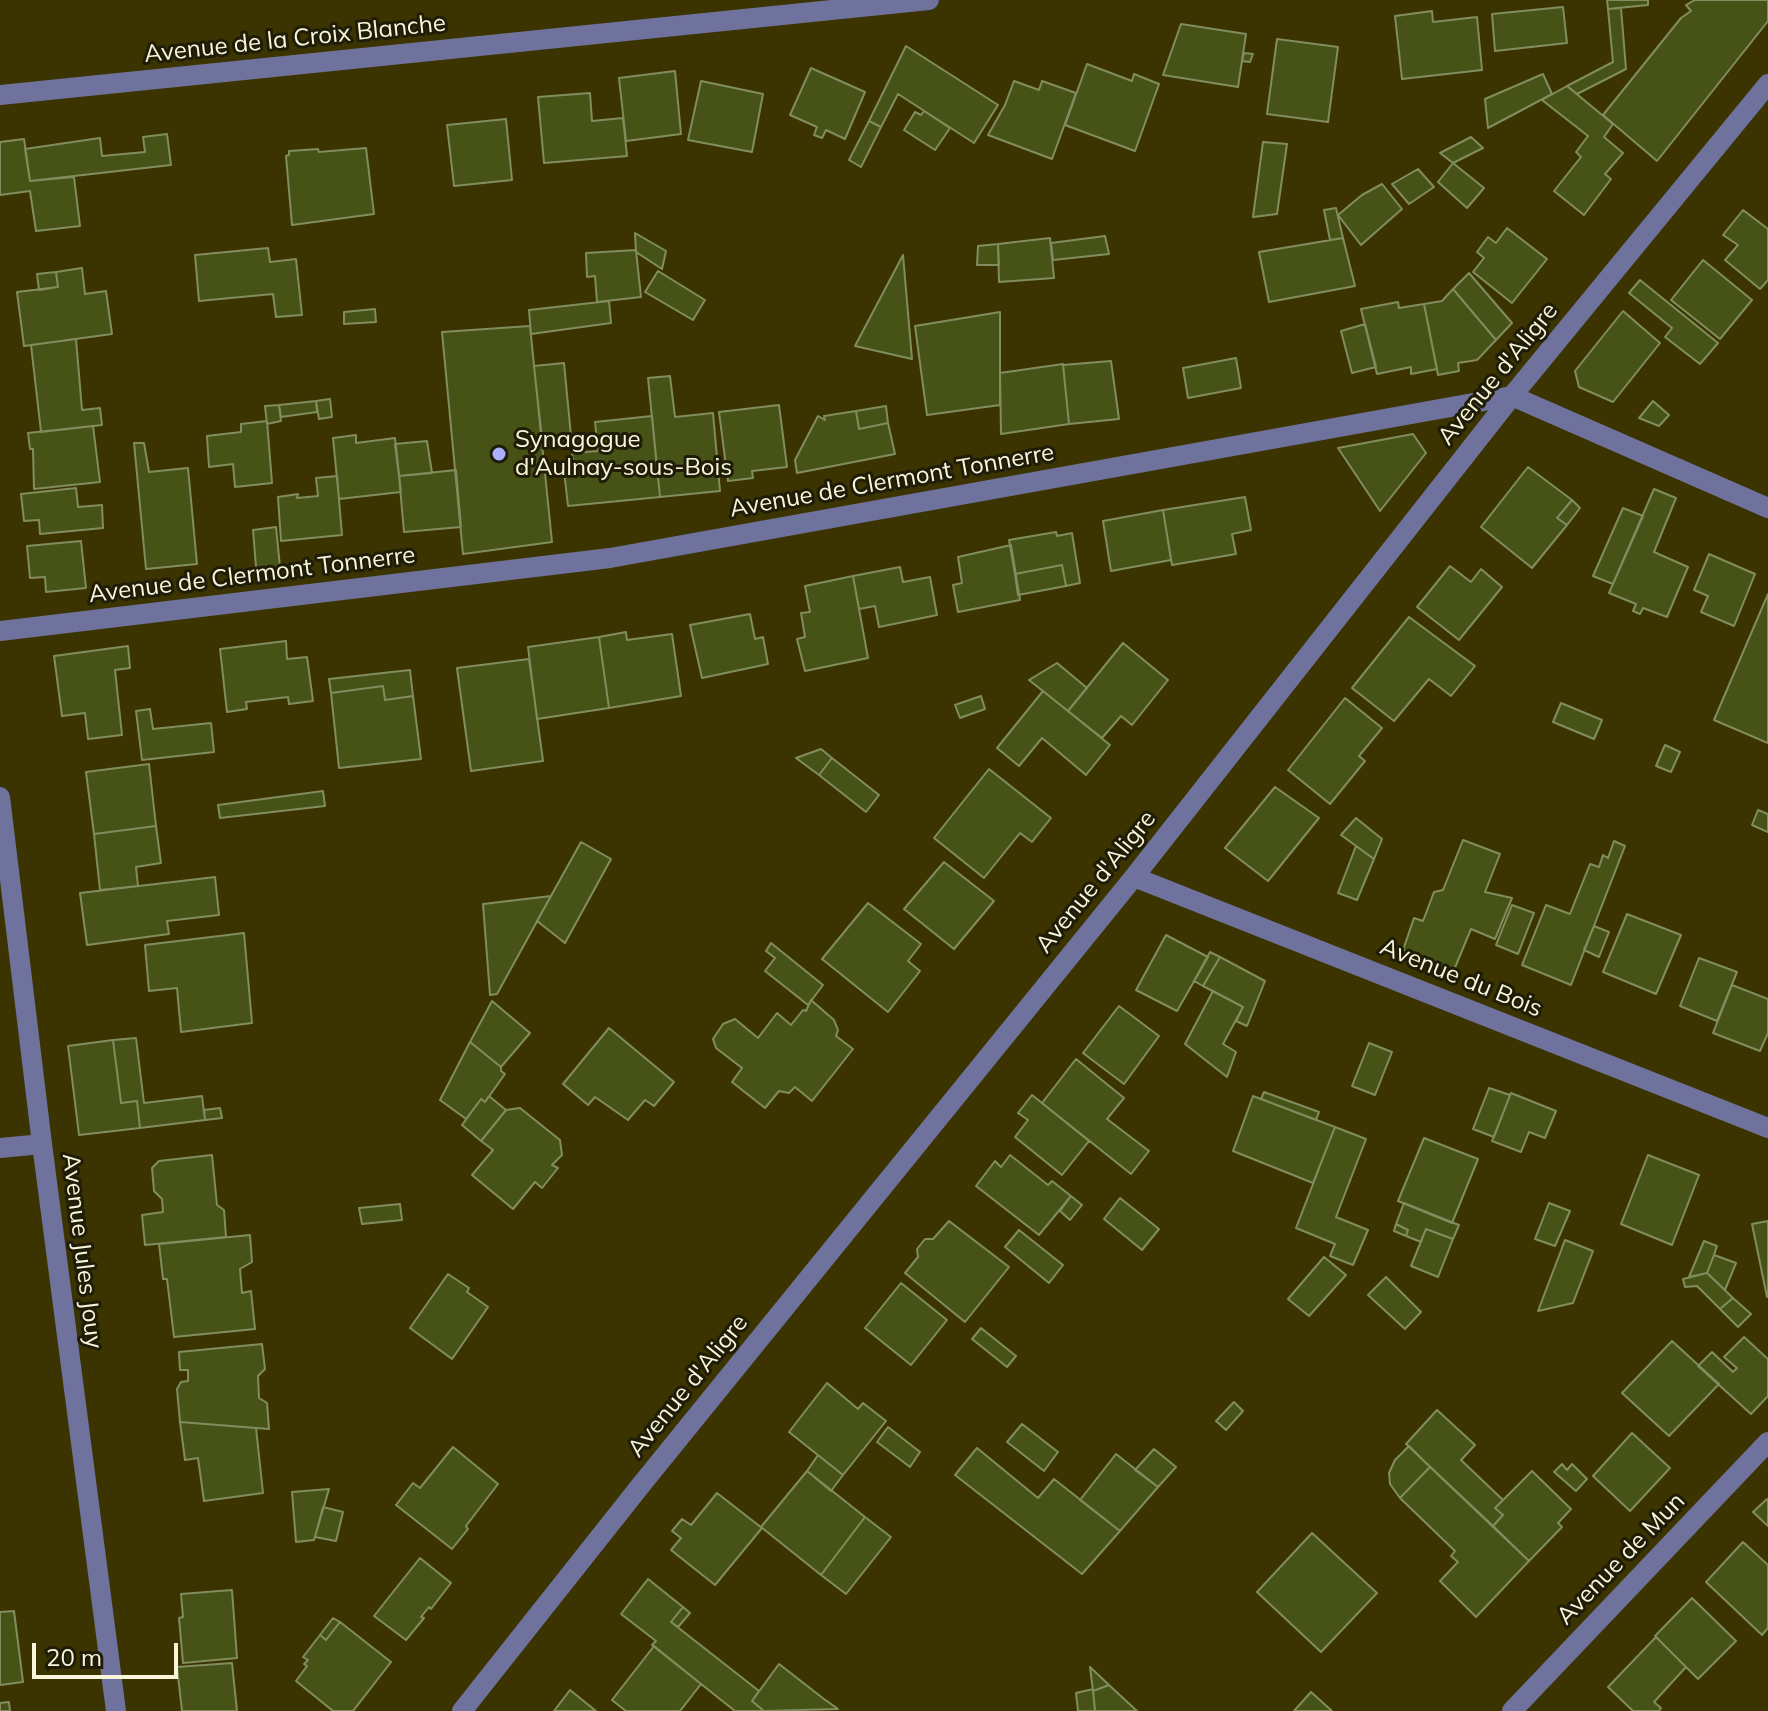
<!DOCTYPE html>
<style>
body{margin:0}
#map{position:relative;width:1768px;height:1711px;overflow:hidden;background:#3c3400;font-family:Mulish,sans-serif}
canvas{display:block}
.scale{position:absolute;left:32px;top:1643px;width:146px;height:36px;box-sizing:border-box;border:4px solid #faf6dc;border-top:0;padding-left:10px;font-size:24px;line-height:28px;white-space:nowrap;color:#faf6dc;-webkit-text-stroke:6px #1f1c08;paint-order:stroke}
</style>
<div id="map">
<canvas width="1768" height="1711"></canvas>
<div class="scale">20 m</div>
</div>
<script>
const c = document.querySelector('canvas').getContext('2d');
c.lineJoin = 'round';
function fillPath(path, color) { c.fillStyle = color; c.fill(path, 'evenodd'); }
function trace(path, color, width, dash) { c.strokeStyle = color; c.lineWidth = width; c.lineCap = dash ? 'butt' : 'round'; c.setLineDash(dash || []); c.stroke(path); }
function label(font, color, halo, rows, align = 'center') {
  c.font = font + ' Mulish,sans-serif'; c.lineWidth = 6; c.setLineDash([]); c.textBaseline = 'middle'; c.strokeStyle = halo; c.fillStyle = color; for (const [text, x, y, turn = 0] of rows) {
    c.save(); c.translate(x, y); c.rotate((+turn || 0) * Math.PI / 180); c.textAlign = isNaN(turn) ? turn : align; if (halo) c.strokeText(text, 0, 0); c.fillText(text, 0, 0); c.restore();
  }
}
const building = new Path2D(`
 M1607 0H1648V5L1608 9Z
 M1695 0H1768V21L1657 161 1603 115 1681 18 1691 11 1686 5Z
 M1563 7 1567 43 1495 51 1492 14Z
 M1621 8 1626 69 1577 94 1567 86 1613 62 1608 9Z
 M1432 11 1433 22 1477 17 1482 70 1402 79 1395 16Z
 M1181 24 1246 34 1238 87 1163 75Z
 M1277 39 1338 47 1328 122 1267 114Z
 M906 46 998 105 974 143 898 94 881 127 869 121Z
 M1244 53 1253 54 1250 62 1242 61Z
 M1087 64 1132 81 1134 74 1159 84 1135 151 1065 125Z
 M811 68 865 92 845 139 826 130 822 138 814 135 817 127 790 115Z
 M675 71 681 134 626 141 619 78Z
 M1543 74 1552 94 1488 128 1485 99Z
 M701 81 763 94 752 152 688 140Z
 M1014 81 1039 90 1042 81 1076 93 1052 159 988 135 1005 105Z
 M1567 86 1613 124 1604 137 1623 153 1605 174 1611 179 1584 215 1554 191 1581 157 1576 152 1588 136 1542 100Z
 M590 93 592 121 623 118 627 156 544 163 538 97Z
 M924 111 950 128 935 150 904 130 915 112 921 115Z
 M506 119 512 180 454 186 447 125Z
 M869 121 881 127 861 167 849 160Z
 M167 134 171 165 30 181 25 149 100 138 102 156 145 152 143 137Z
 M1471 137 1483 148 1453 163 1440 153Z
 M24 139 30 181 74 177 80 226 36 231 30 191 0 195V142Z
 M1263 142 1287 144 1277 214 1253 217Z
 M366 148 374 214 292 225 286 156 289 155V151L318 149 319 152Z
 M1453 163 1484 188 1467 208 1438 182Z
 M1418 169 1434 187 1409 204 1392 184Z
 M1382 184 1402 209 1361 245 1338 215 1362 195Z
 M1336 208 1343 238 1330 240 1324 210Z
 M1743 210 1768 229V280L1760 289 1725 260 1738 245 1723 235Z
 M1507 228 1547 259 1512 303 1473 272 1484 258 1477 252 1488 237 1496 243Z
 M635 233 666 251 662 269 636 252Z
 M1105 236 1109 254 1053 260 1051 243Z
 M1050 238 1054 278 999 282 998 244Z
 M1343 238 1355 286 1269 302 1259 252Z
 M998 244 999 265H977L978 246Z
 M268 248 270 262 296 259 302 315 276 317 273 294 199 301 195 255Z
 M636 250 641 297 597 302 595 276 587 277 586 253Z
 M903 255 912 359 855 346Z
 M1703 260 1752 300 1720 339 1671 300Z
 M82 268 85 294 106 291 112 334 24 346 17 292 58 287 56 272Z
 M658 271 705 300 693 320 645 292Z
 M56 272 58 287 39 290 37 274Z
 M1469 273 1512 323 1496 340 1453 289Z
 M1640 280 1718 343 1700 364 1665 337 1672 328 1629 293Z
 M1453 289 1496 340 1477 360 1458 363 1459 371 1438 375 1424 304 1442 301Z
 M609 301 611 323 531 334 529 310Z
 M1398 302 1399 308 1424 304 1437 369 1411 374V367L1377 374 1361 309Z
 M375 309 376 322 344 324V312Z
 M1623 311 1660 343 1613 402 1579 387 1575 371Z
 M1000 312V405L927 415 915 326Z
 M1365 324 1376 367 1352 373 1341 331Z
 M530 326 552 542 463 554 442 332Z
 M76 339 82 410 100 408 102 425 41 432 31 345Z
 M1236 358 1241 388 1188 398 1183 368Z
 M1111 361 1119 419 1069 424 1063 365Z
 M564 363 571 436 542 439 534 366Z
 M1063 364 1069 424 1001 434 1000 373Z
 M670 376 675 417 713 413 720 491 660 497 648 378Z
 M330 399 332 417 319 419 316 401Z
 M316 401 317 412 281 417 279 405Z
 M1653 401 1669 415 1659 426 1639 418Z
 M279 405 281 421 267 424 265 406Z
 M779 405 787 467 752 471 753 478 728 481 719 412Z
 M886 406 888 423 859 429 856 411Z
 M856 411 859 429 888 423 895 454 797 473 795 460 818 416 825 420 824 416Z
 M652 416 660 497 568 506 563 462 573 461 572 453 598 451 595 422Z
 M267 421 272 483 235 487 233 464 209 467 207 436 241 432V424Z
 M93 426 100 482 34 489 33 449H30L28 433Z
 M1413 434 1426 453 1380 511 1338 448Z
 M356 435V443L395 438 401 492 339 499 333 438Z
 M427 441 432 473 399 476 395 444Z
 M134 443H144L149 472 188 468 197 564 146 569Z
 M1528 467 1572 500 1557 518 1567 525 1532 568 1481 527Z
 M456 470 461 527 404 532 399 476Z
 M337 476 342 535 281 541 278 497 298 494 297 498 318 496 316 478Z
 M76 488 78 507 102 505 103 528 40 534 39 520 24 521 21 494Z
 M1654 489 1676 498 1654 552 1688 567 1667 617 1643 608 1640 614 1633 611 1636 604 1609 593Z
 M1245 497 1251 530 1232 534 1236 554 1172 565 1163 510Z
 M1572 500 1580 508 1567 525 1557 518Z
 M1623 508 1643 516 1613 584 1593 576Z
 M1163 510 1171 560 1111 571 1103 521Z
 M276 527 281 577 257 579 253 530Z
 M1056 532 1057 536 1072 533 1080 583 1066 586 1062 565 1015 574 1009 540Z
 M81 541 86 588 46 592 45 577 30 578 27 546Z
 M1011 545 1020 600 958 612 953 585 962 583 958 557Z
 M1709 554 1755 574 1734 626 1701 612 1708 596 1694 590Z
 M1062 565 1066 586 1018 595 1015 574Z
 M1450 566 1471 582 1481 569 1502 587 1459 640 1417 607Z
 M900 567 903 582 930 577 937 615 879 627 875 606 859 609 853 576Z
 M853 576 868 658 805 671 797 639 805 637 801 613 810 612 805 586Z
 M1768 594V743L1714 720Z
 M750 614 755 639 763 637 768 664 702 678 690 625Z
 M1409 617 1475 666 1451 696 1429 679 1394 721 1352 688Z
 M626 632 627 640 672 634 681 696 609 708 599 637Z
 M599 637 609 708 537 719 528 647Z
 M286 641 287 659 307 657 313 701 289 704 288 697 246 702 247 709 227 712 220 649Z
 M1123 643 1168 680 1132 725 1121 716 1102 738 1068 711Z
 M128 646 130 668 115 670 122 735 88 739 85 713 62 716 54 656Z
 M529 659 543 761 471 771 457 668Z
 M1057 663 1087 688 1068 711 1029 680Z
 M410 670 413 696 385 700 383 686 331 693 329 679Z
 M383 686 385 700 413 696 421 759 339 768 331 693Z
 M1043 691 1110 745 1086 775 1042 738 1019 766 997 748Z
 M981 696 985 709 960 718 955 705Z
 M1345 698 1382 728 1359 756 1365 761 1330 804 1288 770Z
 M1561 703 1602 720 1594 739 1553 722Z
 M150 709 153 729 211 723 214 752 142 760 136 711Z
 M1665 745 1680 752 1671 772 1656 766Z
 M821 749 832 758 819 775 796 758Z
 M832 758 879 795 866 812 819 775Z
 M149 764 156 826 94 834 86 772Z
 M989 769 1051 818 1032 842 1020 833 984 878 934 838Z
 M1275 787 1319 818 1268 881 1225 848Z
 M323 791 325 806 220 818 218 805Z
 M1758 810 1768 814V832L1752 825Z
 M1356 818 1382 839 1374 859 1341 835Z
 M156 826 161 863 136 867 138 886 100 890 94 834Z
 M1463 840 1500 854 1485 892 1512 898 1495 939 1471 929 1454 970 1403 950 1414 918 1423 921 1434 892 1443 890Z
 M1614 841 1625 846 1571 985 1522 965 1546 905 1570 914 1590 864 1599 867 1603 855 1608 858Z
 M581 842 611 859 565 943 537 921Z
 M1356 846 1374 859 1357 900 1338 893Z
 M944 862 994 901 954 949 904 909Z
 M215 877 219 915 167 921 169 934 87 945 80 893Z
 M551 896 497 994 490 995 483 904Z
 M868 903 921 944 908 961 920 971 888 1012 822 959Z
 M1512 905 1534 913 1518 954 1496 945Z
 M1627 914 1681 935 1656 994 1603 972Z
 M1594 926 1609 932 1599 957 1584 950Z
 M244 933 252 1023 181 1032 177 988 149 991 145 945Z
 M1166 935 1208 957 1177 1011 1136 990Z
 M771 943 823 985 808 1005 765 971 775 958 766 951Z
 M1210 952 1220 957 1203 986 1194 981Z
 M1220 957 1265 981 1247 1026 1236 1021 1243 1007 1203 986Z
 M1699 958 1737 972 1717 1021 1680 1006Z
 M1732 985 1768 999V1033L1760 1051 1713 1033Z
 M1213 991 1243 1007 1223 1044 1236 1052 1227 1077 1185 1044Z
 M811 1000 834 1020 838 1030 836 1036 853 1049 812 1101 795 1087 789 1093 779 1091 765 1108 732 1082 742 1068 716 1048 713 1039 723 1024 735 1019 758 1038 777 1013 791 1025 803 1010 806 1011Z
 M492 1001 530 1033 501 1067 470 1042Z
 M1119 1006 1159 1036 1124 1084 1083 1053Z
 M609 1028 674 1082 654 1106 645 1100 628 1120 595 1097 588 1105 563 1084Z
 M136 1038 144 1103 202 1096 205 1120 140 1128 137 1101 121 1103 113 1040Z
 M113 1040 121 1103 137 1101 140 1128 79 1135 68 1046Z
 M470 1042 501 1067V1071L505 1074 485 1102 481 1099 466 1119 440 1100Z
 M1369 1043 1392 1052 1375 1095 1352 1086Z
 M1076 1059 1124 1098 1107 1119 1149 1151 1131 1174 1042 1103Z
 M1489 1088 1510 1095 1494 1137 1473 1129Z
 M1264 1092 1319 1112 1316 1120 1261 1099Z
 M1511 1093 1556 1111 1545 1138 1529 1132 1521 1152 1492 1141Z
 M1032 1095 1089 1141 1062 1175 1015 1137 1028 1120 1018 1113Z
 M489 1096 506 1110 481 1141 462 1125 481 1099 485 1102Z
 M1253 1096 1335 1127 1313 1183 1233 1151Z
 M220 1108 222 1118 205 1120 204 1110Z
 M520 1108 560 1140 562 1155 552 1165 558 1168 542 1188 535 1182 513 1209 472 1175 493 1150 481 1141 506 1110Z
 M1335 1127 1366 1139 1336 1217 1368 1230 1353 1265 1330 1256 1335 1244 1296 1228Z
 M1424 1138 1478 1159 1452 1223 1398 1201Z
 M212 1155 217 1205 224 1210 226 1237 145 1245 142 1215 163 1212 162 1199 154 1191 152 1168 159 1161Z
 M1010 1155 1048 1185 1052 1181 1071 1196 1039 1235 976 1186 995 1161 1001 1167Z
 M1648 1155 1699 1175 1672 1245 1621 1224Z
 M1071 1196 1082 1205 1070 1220 1060 1211Z
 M1120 1198 1159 1229 1142 1250 1104 1219Z
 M1404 1203 1459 1225 1453 1239 1426 1229 1421 1242 1406 1236 1408 1230 1396 1224Z
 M1549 1203 1570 1211 1555 1246 1535 1239Z
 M400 1204 402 1220 362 1224 359 1208Z
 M949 1221 1009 1267 965 1322 905 1273 918 1257 917 1249 925 1239H933Z
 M1768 1221V1297H1767L1752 1224Z
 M1396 1224 1408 1230 1406 1236 1394 1231Z
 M1426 1229 1453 1239 1438 1277 1411 1266Z
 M1019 1230 1063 1265 1049 1283 1005 1247Z
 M250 1235 252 1262 240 1269 242 1293 251 1291 255 1329 174 1337 167 1279H163L159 1244Z
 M1565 1240 1593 1251 1573 1303 1538 1311Z
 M1704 1241 1717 1246 1714 1255 1707 1273 1689 1277Z
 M1714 1255 1736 1263 1725 1290 1707 1273Z
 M1324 1257 1346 1275 1309 1316 1288 1299Z
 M1707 1273 1733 1298 1720 1309 1697 1286 1685 1287 1683 1279Z
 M448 1274 469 1288 467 1292 488 1307 452 1359 410 1328Z
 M1386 1277 1421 1312 1405 1329 1368 1295Z
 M901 1283 947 1320 911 1365 865 1328Z
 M1733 1298 1751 1314 1738 1327 1720 1309Z
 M981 1328 1016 1356 1007 1367 972 1339Z
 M1744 1337 1768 1359V1396L1751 1414 1698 1366 1712 1352 1733 1372 1737 1368 1724 1357Z
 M1672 1341 1719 1384 1669 1436 1622 1393Z
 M262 1344 265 1369 258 1376 259 1398 267 1403 269 1429 180 1422 177 1389 181 1382 188 1381V1370H180L179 1352Z
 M827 1383 858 1409 863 1403 886 1421 843 1475 789 1432Z
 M1234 1402 1243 1411 1226 1430 1216 1421Z
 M1437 1410 1475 1445 1461 1460 1503 1500 1495 1508 1503 1515 1493 1526 1406 1444Z
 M180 1422 256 1428 263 1493 204 1501 198 1458 185 1460Z
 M1022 1424 1058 1452 1044 1471 1007 1442Z
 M888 1427 920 1452 910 1467 877 1442Z
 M1632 1433 1670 1468 1630 1511 1593 1476Z
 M1409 1446 1430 1467 1400 1498 1390 1484 1389 1473 1395 1460Z
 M453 1447 498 1484 466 1526 468 1529 452 1549 396 1505 413 1483 420 1488Z
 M977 1448 1038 1498 1054 1479 1120 1531 1082 1574 955 1475Z
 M1154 1449 1176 1467 1158 1487 1135 1470Z
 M1116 1454 1158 1487 1120 1531 1080 1500Z
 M818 1455 843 1475 831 1491 807 1471Z
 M1562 1464 1567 1470 1572 1464 1587 1479 1576 1491 1554 1472Z
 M1430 1467 1529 1561 1476 1617 1440 1581 1458 1562 1451 1556 1455 1551 1400 1498Z
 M807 1471 865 1517 821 1575 761 1527Z
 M1532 1471 1571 1509 1558 1523 1562 1527 1529 1561 1493 1526 1503 1515 1495 1508Z
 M329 1489 314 1540 296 1542 292 1492Z
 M717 1493 762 1528 715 1585 671 1550 681 1538 672 1531 682 1519 691 1525Z
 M1767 1499 1768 1500V1526L1753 1512Z
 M323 1507 343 1512 336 1541 315 1537Z
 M865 1517 891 1537 846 1594 821 1575Z
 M1312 1533 1377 1593 1321 1652 1257 1592Z
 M1743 1542 1768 1565V1628L1762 1635 1706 1582Z
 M420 1558 451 1583 431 1609 429 1607 421 1617 424 1618 406 1640 374 1616Z
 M648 1579 683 1607 671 1622 759 1691 752 1701 764 1711H735L652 1645 656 1641 621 1614Z
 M232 1590 237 1658 183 1663 179 1618 183 1617 181 1594Z
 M1692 1598 1736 1641 1698 1679 1655 1636Z
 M683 1607 690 1613 678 1627 671 1622Z
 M14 1611 23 1682 0 1685V1612Z
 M333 1618 340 1622 326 1640 320 1635Z
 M340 1622 391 1662 353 1711H333L296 1681 307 1666 304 1664 308 1660 303 1657 320 1635 326 1640Z
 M1656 1637 1686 1667 1654 1702 1661 1708 1659 1711H1633L1608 1687Z
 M654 1646 701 1684 680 1711H626L612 1700Z
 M232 1663 237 1711H182L177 1667Z
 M779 1664 824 1699 838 1709 764 1711 752 1701Z
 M1090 1667 1109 1685 1093 1691Z
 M1109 1685 1137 1711H1095L1093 1691Z
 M1093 1689 1095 1711H1078L1076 1693Z
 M570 1690 596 1711H554Z
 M1311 1692 1332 1711H1294Z
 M9 1702 10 1711H0V1703Z`);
const street = new Path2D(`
 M0 95 929 0
 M0 631 610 558 1512 396 1768 508
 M0 797 42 1144 116 1711
 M1134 877 1768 1128
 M0 1148 42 1144
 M462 1711 641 1485 1134 877 1512 396 1768 84
 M1512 1711 1768 1442`);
const markers = [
 [499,454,8,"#aab0fb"]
];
const streetNames = [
 ["Avenue de la Croix Blanche",295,39,-6],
 ["Avenue d'Aligre",1498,374,-51],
 ["Avenue de Clermont Tonnerre",892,481,-10],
 ["Avenue de Clermont Tonnerre",252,575,-7],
 ["Avenue d'Aligre",1096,882,-51],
 ["Avenue du Bois",1461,978,22],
 ["Avenue Jules Jouy",82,1251,83],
 ["Avenue d'Aligre",688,1386,-51],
 ["Avenue de Mun",1621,1559,-46]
];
const poiNames = [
 ["Synagogue",515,440],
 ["d'Aulnay-sous-Bois",515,468]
];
fillPath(building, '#475316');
trace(building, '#818d5e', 2);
trace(street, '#6e729c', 20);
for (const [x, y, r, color] of markers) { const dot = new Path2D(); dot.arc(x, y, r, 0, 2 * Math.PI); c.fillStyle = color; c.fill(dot); trace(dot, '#1f1c08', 3); }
label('24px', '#faf6dc', '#1f1c08', streetNames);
label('24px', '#faf6dc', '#1f1c08', poiNames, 'left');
</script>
